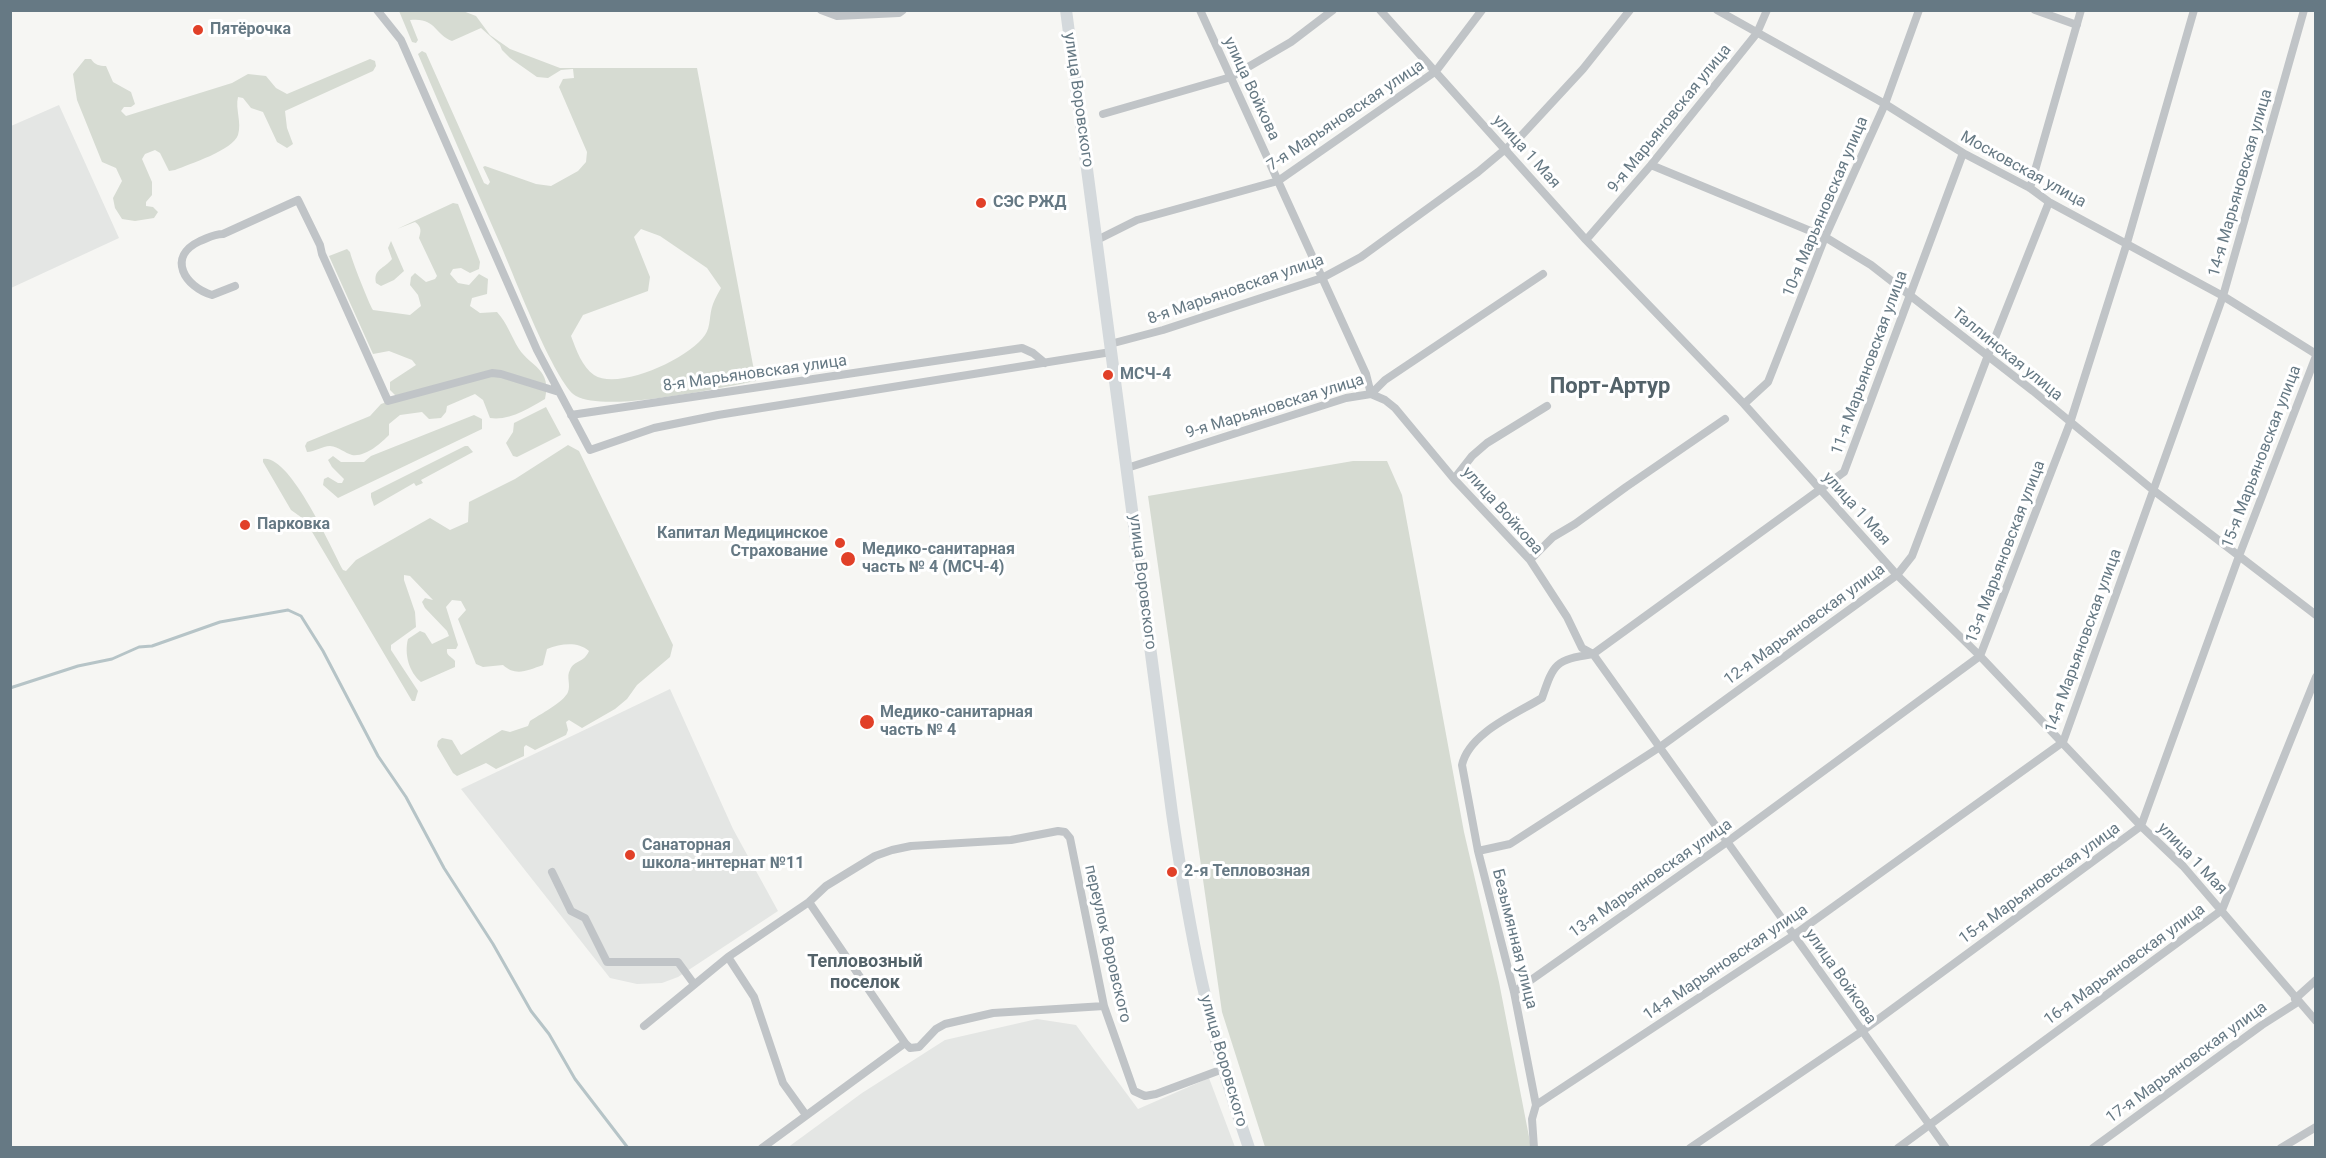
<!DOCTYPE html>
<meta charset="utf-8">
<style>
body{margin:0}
#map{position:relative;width:2326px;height:1158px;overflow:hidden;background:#f6f6f3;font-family:Roboto,sans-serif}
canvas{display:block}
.frame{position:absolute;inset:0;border:12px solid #667984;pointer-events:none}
</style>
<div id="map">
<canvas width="2326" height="1158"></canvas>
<div class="frame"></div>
</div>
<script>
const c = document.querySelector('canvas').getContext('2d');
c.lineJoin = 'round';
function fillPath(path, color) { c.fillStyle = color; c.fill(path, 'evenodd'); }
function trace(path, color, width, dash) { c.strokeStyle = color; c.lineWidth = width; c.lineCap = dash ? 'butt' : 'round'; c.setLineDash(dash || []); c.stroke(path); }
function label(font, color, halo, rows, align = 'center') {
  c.font = font + ' Roboto,sans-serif'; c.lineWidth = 6; c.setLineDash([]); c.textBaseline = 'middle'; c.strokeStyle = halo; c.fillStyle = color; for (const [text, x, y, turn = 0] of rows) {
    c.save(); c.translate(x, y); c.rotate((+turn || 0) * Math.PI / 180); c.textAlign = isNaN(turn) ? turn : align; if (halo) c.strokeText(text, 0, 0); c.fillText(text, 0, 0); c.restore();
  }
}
const built = new Path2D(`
 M59 105 119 238 11 288V126Z
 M670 689 733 829 778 911 678 977 662 983 637 984 610 978 461 789Z
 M1037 1019 1076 1025 1138 1109 1209 1078 1235 1147 787 1148 862 1093 945 1040Z`);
const green = new Path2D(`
 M399 11H434L438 12 439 11H463L476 16 490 35 510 49 560 68H697L756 381C717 388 608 413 576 396 555 384 513 273 501 246 473 182 445 118 418 54L422 51 426 53 484 183 488 185 490 182 483 167 485 166 536 184 551 186 578 171 586 162 587 152 559 87 563 79 574 78 573 69 561 70 548 78 537 77 510 58 502 50 500 45 481 28 452 41C434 34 436 17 410 20L418 40 416 43 412 42ZM641 229 660 236 707 268 721 288C718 293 715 299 713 304 709 314 711 327 705 335 690 358 619 391 594 375 582 367 576 349 571 336L583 315 648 291 650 277 634 237Z
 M85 59H91C95 65 99 66 106 66L113 82 131 92 135 104 131 107H124L121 111 126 116 232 83 248 74 266 76 276 88 287 94 370 59 375 61 376 66 373 71 285 111 287 128 293 144 287 148 277 142 263 112 251 108 243 98 238 97C235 109 242 122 238 135 233 150 190 164 175 170L169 171 160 153 155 150 145 154 142 159 152 182V195L146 202V206L153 207 158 212 154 218 135 221 122 219 115 208 113 198 122 181 116 168 102 162 77 100 73 74Z
 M453 203 458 204 480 262 479 269 470 273 461 268 453 269 450 274 458 283 469 285 479 274 488 279 487 294 472 298 470 306 480 313 497 312C507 323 511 336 519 349 531 367 552 369 545 399 529 408 510 421 490 418L483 400 475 394 447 406 446 412 441 418 429 419 422 412 400 415 389 424V435C381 443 366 457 352 455 345 453 339 447 330 446 322 446 315 452 307 452L305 446 307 442 370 416 381 404 395 399 396 396 390 390V382L416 365 412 360 389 351 373 354 329 256 347 249 350 252C351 258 369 304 373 310L410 315 421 306 418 295 410 285 411 277 415 273 426 282 435 279 437 276 419 238C421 231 422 227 415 222L397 229Z
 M391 241 404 271 394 280 381 286 376 283C373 269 384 269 392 259L388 248Z
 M546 407 561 435 517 457 513 456 506 443 513 432 514 423Z
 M474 415 482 419V429L338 498 323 485 324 479 328 477 338 483H342L344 479 332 467 328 460 333 456 341 462H364L371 456Z
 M568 445 579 451 673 645 670 657 637 685 627 699 615 709 582 728 569 720 566 722 568 730 566 735 535 750 526 745 524 747V756L496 769 486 763 457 776 453 773 437 746 438 741 442 738 452 740 461 755 502 730 510 732 528 726 530 721C539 715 564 702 568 692 571 685 566 676 570 670 574 660 584 663 589 651 577 641 561 644 547 649L543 665C528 670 516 677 503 665L483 667 476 664 458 619 466 610 461 601 452 600 446 607 458 645 456 649H447C446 656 451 656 455 661V667L421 682C409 672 404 654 408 639L420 631 425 633 432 644 449 636 447 631 425 608 422 602 425 598 433 600 410 576 404 575V580L415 612 416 627 391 645V650L418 691 415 701H412L305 520 291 510 263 462V459C290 454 331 548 343 570L346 571 356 560 430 518 450 530 468 522 469 502 515 479Z
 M465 446H468L473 452 421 480 423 483 416 486 414 483 374 506 371 497V493Z
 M1353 461H1387L1402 495 1464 832 1499 982 1531 1147H1265L1222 1012 1148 496Z`);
const stream = new Path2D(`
 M10 688 78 666 112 659 139 647 152 646 220 622 288 610 301 616 323 651 378 756 406 797 444 868 493 944 531 1011 549 1034 575 1079 628 1148`);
const minor = new Path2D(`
 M377 10 401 40 537 350 590 450 654 428 718 415 1111 352
 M821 10 837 16 899 13 903 10
 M1200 10 1366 374 1371 394
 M1380 10 1586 240 1744 404 1897 575 1980 656 2141 826 2183 866 2316 1021
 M1717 10 1885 104 1963 153 2030 188 2049 202 2223 296 2316 354
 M2035 10 2077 25
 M1103 114 1231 77 1291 42 1333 10
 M1651 165 1825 237 1871 265 2033 391 2153 490 2316 615
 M2030 188 2081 10
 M1097 240 1137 220 1278 181 1436 71 1482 10
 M1586 240 1651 165 1757 33 1767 10
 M235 286 212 295C185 287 166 257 200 241 208 238 214 234 223 234L298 200 320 245 322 254 388 401 492 373 501 374 559 392
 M1110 344 1163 330 1322 278 1361 257 1478 172 1521 136 1583 69 1630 10
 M1371 394 1385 400 1395 408 1454 479 1530 560 1567 617 1582 648 1593 654 1946 1148
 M1744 404 1768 382 1825 237 1885 104 1919 10
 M571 415 1022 348 1033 353 1045 363
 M1127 468 1346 398 1371 394 1385 380 1543 274
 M1454 479 1472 456 1487 443 1547 406
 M1530 560 1553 537 1575 524 1626 487 1725 419
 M1478 851 1510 844 1660 747 1897 575 1912 556 1987 358 2049 202
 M552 872 571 911 585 918 607 962H678L694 984
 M809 902 905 1043
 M728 957 754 997 783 1083 806 1115
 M1514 992 1727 842 1980 656 2070 423 2127 243 2194 10
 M2295 999 2316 980
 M644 1026 728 957 809 902 826 886 875 856 892 850 911 846 1011 840 1058 831 1065 832 1070 838 1104 1006 1134 1091 1145 1096 1156 1094 1223 1069
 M1536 1105 1794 935 2063 742 2223 296 2304 10
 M762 1148 905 1043 910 1048 919 1047 936 1029 945 1024 993 1013 1104 1006
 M1534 1148 1532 1119 1536 1105 1514 992 1478 851 1462 765C1469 733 1516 714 1542 698 1554 663 1555 660 1593 654L1844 472 1963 153
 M1690 1148 1861 1032 2141 826 2239 556 2316 356
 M1898 1148 2222 910 2316 677
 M2093 1148 2262 1025 2298 1002
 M2281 1148 2316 1127`);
const primary = new Path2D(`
 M1066 10 1172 813C1189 929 1209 1036 1249 1148`);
const markers = [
 [198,30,6,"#e14028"],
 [981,203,6,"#e14028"],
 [1108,375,6,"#e14028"],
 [245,525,6,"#e14028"],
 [840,543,6,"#e14028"],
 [848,559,8,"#e14028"],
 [867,722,8,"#e14028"],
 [630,855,6,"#e14028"],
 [1172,872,6,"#e14028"]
];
const poiNames = [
 ["Пятёрочка",210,30],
 ["СЭС РЖД",993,203],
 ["МСЧ-4",1120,375],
 ["Парковка",257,525],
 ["Капитал Медицинское",828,534,"right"],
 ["Страхование",828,552,"right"],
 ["Медико-санитарная",862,550],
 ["часть № 4 (МСЧ-4)",862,568],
 ["Медико-санитарная",880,713],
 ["часть № 4",880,731],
 ["Санаторная",642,846],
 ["школа-интернат №11",642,864],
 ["2-я Тепловозная",1184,872]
];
const streetNames = [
 ["улица Войкова",1251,89,65],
 ["улица Воровского",1078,100,82],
 ["7-я Марьяновская улица",1346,116,-34],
 ["9-я Марьяновская улица",1670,119,-51],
 ["улица 1 Мая",1526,152,48],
 ["Московская улица",2023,170,29],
 ["14-я Марьяновская улица",2241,183,-74],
 ["10-я Марьяновская улица",1826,207,-67],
 ["8-я Марьяновская улица",1236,290,-19],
 ["Таллинская улица",2007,355,39],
 ["11-я Марьяновская улица",1870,363,-70],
 ["8-я Марьяновская улица",755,374,-8],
 ["9-я Марьяновская улица",1275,407,-17],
 ["15-я Марьяновская улица",2262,457,-69],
 ["улица 1 Мая",1856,509,48],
 ["улица Войкова",1502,511,48],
 ["13-я Марьяновская улица",2006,552,-69],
 ["улица Воровского",1142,582,83],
 ["12-я Марьяновская улица",1805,625,-36],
 ["14-я Марьяновская улица",2084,641,-70],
 ["улица 1 Мая",2192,859,46],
 ["13-я Марьяновская улица",1651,879,-35],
 ["15-я Марьяновская улица",2040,884,-36],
 ["Безымянная улица",1514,939,76],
 ["переулок Воровского",1107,944,77],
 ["14-я Марьяновская улица",1726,963,-34],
 ["16-я Марьяновская улица",2125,965,-36],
 ["улица Войкова",1840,977,55],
 ["улица Воровского",1223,1061,74],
 ["17-я Марьяновская улица",2187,1063,-36]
];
const neighbourhoodNames = [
 ["Тепловозный",865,962],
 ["поселок",865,983]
];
const districtNames = [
 ["Порт-Артур",1610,387]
];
fillPath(built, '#e4e6e4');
fillPath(green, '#d6dbd2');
trace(stream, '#b6c4c7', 3);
trace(minor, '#c0c4c7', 8);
trace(primary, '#d4d9dc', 12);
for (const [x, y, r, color] of markers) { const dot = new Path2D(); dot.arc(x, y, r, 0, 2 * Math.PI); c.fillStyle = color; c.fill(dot); trace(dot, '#fff', 2); }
label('bold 16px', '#667984', '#fff', poiNames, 'left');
label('16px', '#667984', '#fff', streetNames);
label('bold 18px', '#536269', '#fff', neighbourhoodNames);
label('bold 22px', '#536269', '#fff', districtNames);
</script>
